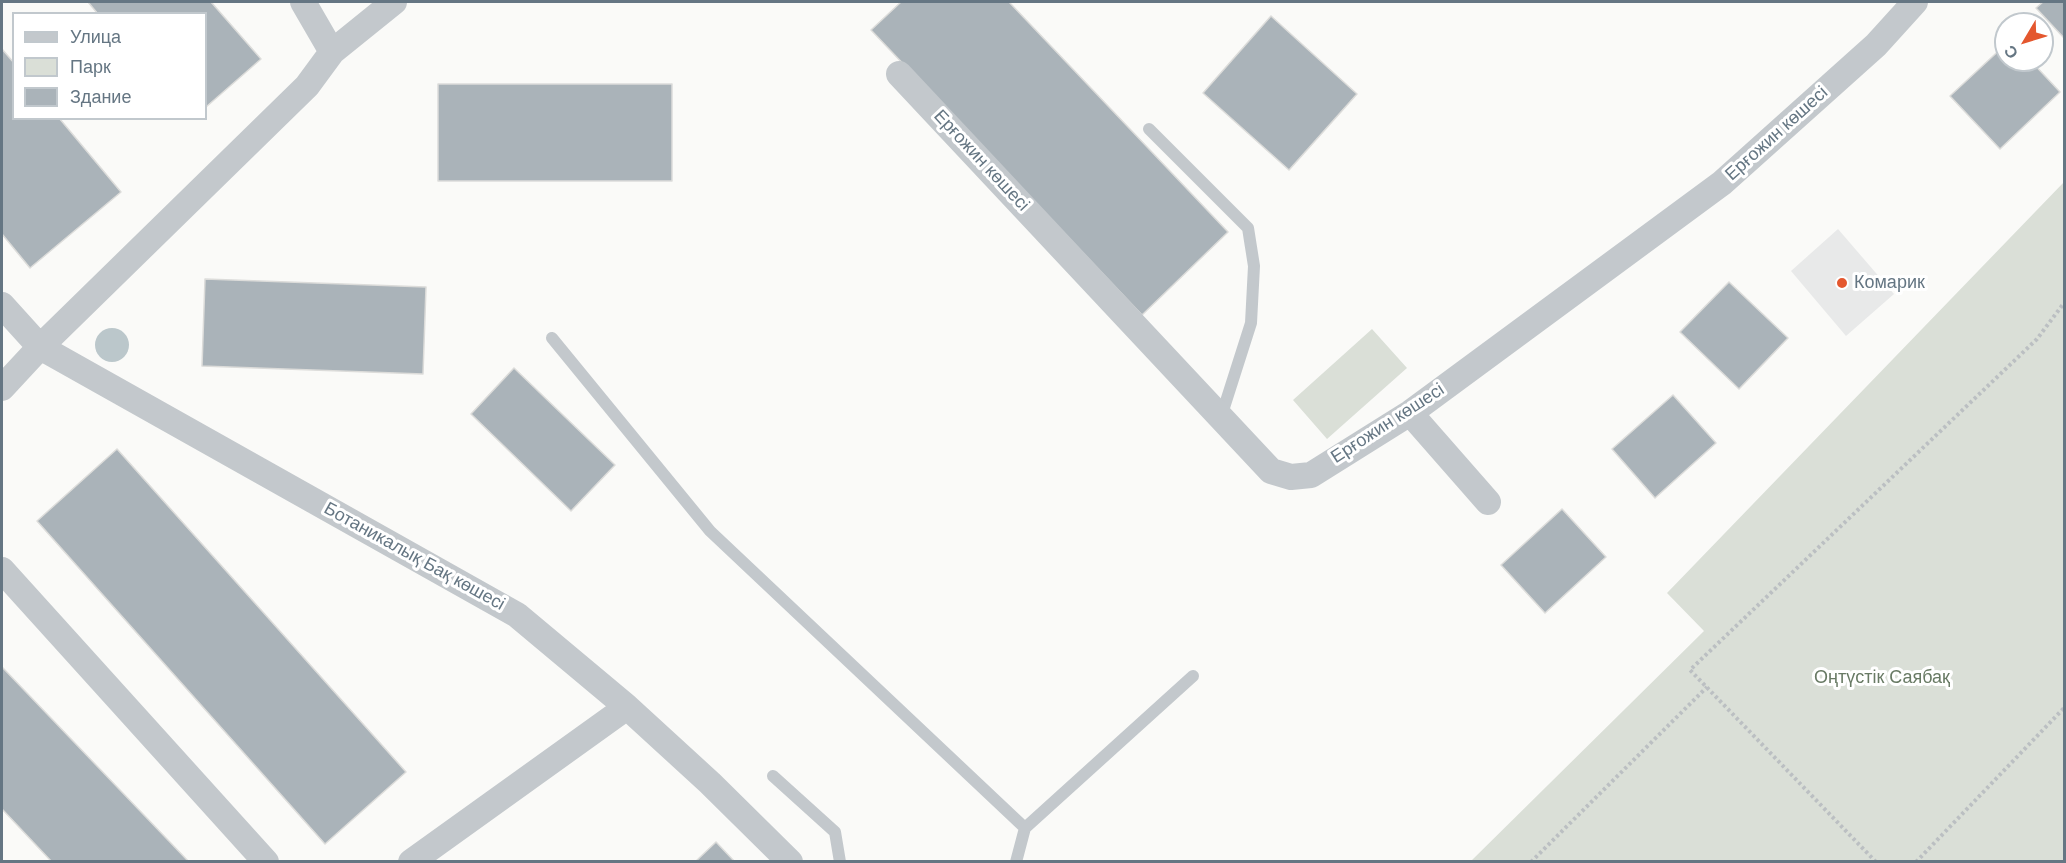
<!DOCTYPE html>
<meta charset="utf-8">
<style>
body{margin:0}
#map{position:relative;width:2066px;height:863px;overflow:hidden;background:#fafaf8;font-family:"DM Sans",sans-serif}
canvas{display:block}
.frame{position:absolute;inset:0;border:3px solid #657683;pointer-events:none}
.legend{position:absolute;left:12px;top:12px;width:195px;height:108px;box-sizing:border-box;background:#fff;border:2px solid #c1c8cd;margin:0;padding:8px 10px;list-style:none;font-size:18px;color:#657683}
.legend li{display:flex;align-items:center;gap:12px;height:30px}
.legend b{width:30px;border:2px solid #c1c8cd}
.north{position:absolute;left:1994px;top:12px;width:60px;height:60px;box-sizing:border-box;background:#fff;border:2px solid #c1c8cd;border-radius:50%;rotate:232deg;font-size:16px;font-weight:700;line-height:24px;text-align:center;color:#657683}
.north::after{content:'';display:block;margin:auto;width:21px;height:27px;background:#e4572e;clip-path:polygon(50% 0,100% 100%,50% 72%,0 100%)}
</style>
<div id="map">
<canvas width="2066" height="863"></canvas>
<div class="frame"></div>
<ul class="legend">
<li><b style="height:8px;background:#c3c8cc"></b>Улица</li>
<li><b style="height:16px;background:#dadfd7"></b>Парк</li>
<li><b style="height:16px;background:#aab3b9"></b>Здание</li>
</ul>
<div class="north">С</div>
</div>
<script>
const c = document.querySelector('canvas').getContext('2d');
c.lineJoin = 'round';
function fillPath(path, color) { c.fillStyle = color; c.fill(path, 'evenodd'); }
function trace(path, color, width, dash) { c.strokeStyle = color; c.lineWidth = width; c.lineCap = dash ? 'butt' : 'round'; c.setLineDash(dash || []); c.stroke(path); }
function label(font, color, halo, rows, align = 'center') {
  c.font = font + ' "DM Sans",sans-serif'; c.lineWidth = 6; c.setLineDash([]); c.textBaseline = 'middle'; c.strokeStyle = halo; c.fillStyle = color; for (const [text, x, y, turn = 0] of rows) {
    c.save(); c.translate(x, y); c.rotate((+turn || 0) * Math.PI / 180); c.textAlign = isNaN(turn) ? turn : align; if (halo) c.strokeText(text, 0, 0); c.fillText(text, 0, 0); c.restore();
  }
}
const built = new Path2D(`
 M1838 229 1894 294 1846 336 1791 271Z`);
const green = new Path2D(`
 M2064 182V861H1471L1704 631 1667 593Z
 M1372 329 1407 368 1327 439 1293 400Z`);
const water = new Path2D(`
 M95 345a17 17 0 1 1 34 0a17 17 0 1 1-34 0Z`);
const building = new Path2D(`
 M88 2H211L261 59 206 107V14H98Z
 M901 2H1009L1228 232 1142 315 871 30Z
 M2043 2H2064V38L2036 8Z
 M1271 16 1357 94 1289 170 1203 93Z
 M2006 44V60H2030L2060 92 2000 149 1950 96Z
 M2 49 14 63V118H59L121 192 30 268 2 234Z
 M438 84H672V181H438Z
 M205 279 426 287 423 374 202 366Z
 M1729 282 1788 338 1739 389 1680 332Z
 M514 368 615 465 571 511 471 414Z
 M1673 395 1716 443 1655 498 1612 449Z
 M117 449 406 772 325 844 37 521Z
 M1562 509 1606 557 1545 613 1501 565Z
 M2 667 189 862H52L2 809Z
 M716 842 735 862H695Z`);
const path = new Path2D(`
 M1531 862 1707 687
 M1876 862 1690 670 2037 339 2064 303
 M1916 862 2064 708`);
const service = new Path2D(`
 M1149 129 1248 228 1254 266 1251 323 1221 417
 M552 338 710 531 1025 828
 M773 776 835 832 840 862
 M1016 862 1025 828 1193 676`);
const minor = new Path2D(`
 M303 2 332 52
 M899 74 1271 471 1291 477 1311 475 1410 413 1722 183 1876 45 1915 2
 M2 305 40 347 517 615 627 707 710 783 790 862
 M2 388 40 347 307 86 332 52 394 2
 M1410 413 1488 502
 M2 570 266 862
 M411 862 627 707`);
const markers = [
 [1842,283,6,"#e4572e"]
];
const streetNames = [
 ["Ерғожин көшесі",1777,134,-42],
 ["Ерғожин көшесі",981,161,47],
 ["Ерғожин көшесі",1388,424,-33],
 ["Ботаникалық Бақ көшесі",414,557,29]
];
const poiNames = [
 ["Комарик",1854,283]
];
const parkNames = [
 ["Оңтүстік Саябақ",1882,678]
];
fillPath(built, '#e8e9e9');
fillPath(green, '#dadfd7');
fillPath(water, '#bbc7cb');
fillPath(building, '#aab3b9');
trace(building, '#dcdcda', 1.5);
trace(path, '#bbbfc2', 4, [3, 3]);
trace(service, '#c3c8cc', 12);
trace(minor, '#c3c8cc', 26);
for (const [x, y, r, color] of markers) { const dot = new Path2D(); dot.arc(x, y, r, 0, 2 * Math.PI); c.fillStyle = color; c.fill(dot); trace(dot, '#fff', 2); }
label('18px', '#657683', '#fff', streetNames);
label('18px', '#657683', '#fff', poiNames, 'left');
label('18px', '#687a64', '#fff', parkNames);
</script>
